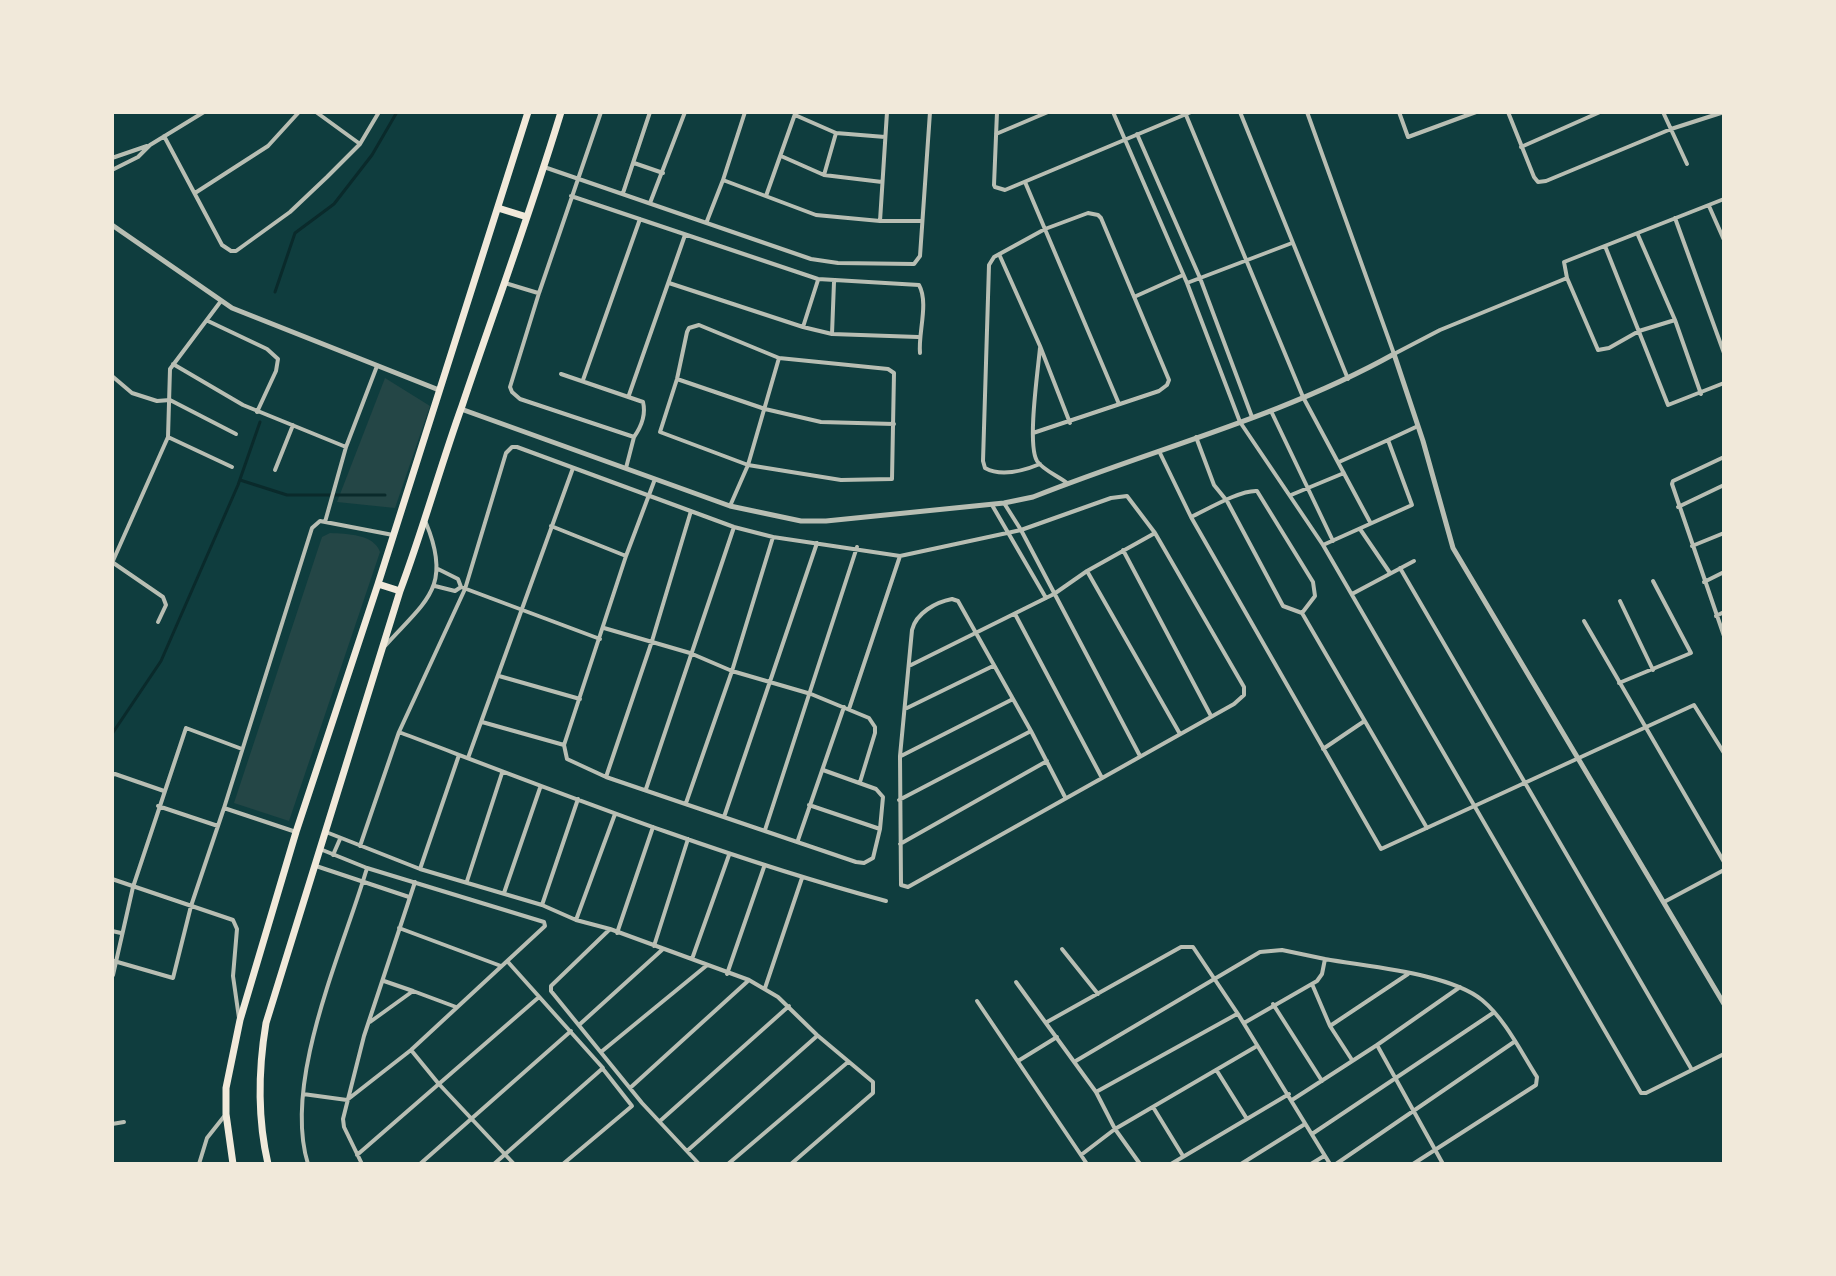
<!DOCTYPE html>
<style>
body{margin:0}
#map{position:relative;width:1836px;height:1276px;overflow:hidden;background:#0f3d3e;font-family:"Varela Round",sans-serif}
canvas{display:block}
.frame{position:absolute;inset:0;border:114px solid #f1e9da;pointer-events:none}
</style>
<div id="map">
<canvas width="1836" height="1276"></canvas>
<div class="frame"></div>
</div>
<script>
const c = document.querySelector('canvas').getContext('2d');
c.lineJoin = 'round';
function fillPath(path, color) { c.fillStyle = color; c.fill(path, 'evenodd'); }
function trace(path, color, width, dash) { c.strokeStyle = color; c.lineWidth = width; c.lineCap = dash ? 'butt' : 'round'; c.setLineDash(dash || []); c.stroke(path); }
const green = new Path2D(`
 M385 378 430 406 395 508 337 502Z
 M330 533C347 534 374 534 380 552L289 821 234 803 322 537Z`);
const stream = new Path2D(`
 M275 292 295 233 334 204 372 155 397 112
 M240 480 287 495H385
 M112 734 161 661 238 485 260 422`);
const minor = new Path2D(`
 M316 112 360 144
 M997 112 994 185 995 187 1005 190 1191 112
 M1113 112 1187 283 1240 422 1323 545 1641 1093H1646L1724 1054
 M1240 112 1348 379
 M1307 112 1394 354 1440 330 1567 278
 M1399 112 1408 137 1476 112
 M1508 112 1534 177 1538 182 1546 181 1671 129 1724 112
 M1663 112 1687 164
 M795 115 836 133 885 137
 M1186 115 1303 397 1370 522
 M996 134 1048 112
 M1137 134 1200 278 1252 417
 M164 136 222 245 231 251H236L290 212 327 177 360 144 379 112
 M1521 147 1600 112
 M781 156 824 175 882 182
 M112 158 147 146
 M634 163 663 173
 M544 167 811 259 838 263 914 264 920 256 930 112
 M112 170 138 157 150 145 204 112
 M824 175 836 133
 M723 180 745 112
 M1025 182 1119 404
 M195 193 268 146 299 112
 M623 193 650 112
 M571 196 818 279 919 285C929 303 918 333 920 353
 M766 196 795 114
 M650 203 685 112
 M1709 206 1724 240
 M1675 218 1724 353
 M707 221 723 180 816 215 880 221H921
 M880 221 887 112
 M1638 235 1675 320 1701 394
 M1605 246 1668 405 1724 383
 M999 254 1040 346 1070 423
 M505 283 538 293
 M669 283 803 327 832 334 918 337
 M1187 283 1292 243
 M1134 297 1183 275
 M1675 320 1639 331 1609 348 1598 350 1567 278 1564 262 1724 199
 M208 321 267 349 278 359 276 371 257 412
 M699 325 779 358 888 369 894 373 892 479 841 480 748 465 660 432 677 379 687 332 689 328Z
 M803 327 818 280
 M832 334 834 282
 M1040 348C1038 370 1027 445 1037 461 1043 470 1058 476 1067 483
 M173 364 243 405 346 447
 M561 374 643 402C646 414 641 427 634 437L520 399 512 392 510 387 539 293 601 112
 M112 376 132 393 157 401 170 400 236 434
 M677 379 765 409 821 422 894 424
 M583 380 640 219
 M629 395 685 235
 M1271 411 1333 541
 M1033 433 1159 391 1167 385 1169 380 1101 218 1098 215 1088 213 1045 229 994 257 989 265 983 461 985 468C1001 477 1023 471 1040 464
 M168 437 232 467
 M1159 451 1191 517 1381 849 1694 705 1724 753
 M1724 457 1673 481 1672 484 1724 636
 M1339 462 1388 440
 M626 468 634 437
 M275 470 293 425
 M655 479 626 556 564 745 567 759 606 777 856 862 864 863 873 858 880 829 883 797 876 789 823 770
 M1291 495 1344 473
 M1004 503 1021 530 1140 756
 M992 505 1046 598
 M730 506 748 465 779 358
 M1678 507 1724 485
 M1191 517C1208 509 1240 490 1257 491L1313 582 1315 596 1302 613 1283 606 1227 501 1214 485 1196 437
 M325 522 346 447 377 366
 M551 526 626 556
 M1360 529 1390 573
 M1323 545 1412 505 1388 440 1418 426
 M1692 546 1724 533
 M1123 550 1211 716
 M112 562 163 597 166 605 158 622
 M112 563 168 437 170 369 221 301
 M1400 568 1692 1070
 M438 569 458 579 461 587
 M1087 571 1180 734
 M1704 582 1724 572
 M435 586 455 591 461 587 600 639
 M1352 594 1414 561
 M1620 601 1653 670
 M1302 613 1427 828
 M1015 614 1102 778
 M1716 616 1724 612
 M1584 621 1724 862
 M604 628 690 653 732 671 811 694 869 718 875 727V733L860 782
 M384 647C425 601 453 588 426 523
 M911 665 1054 594 1087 571 1155 533
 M499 676 580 699
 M1619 683 1691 653 1653 581
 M907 708 993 666
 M849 709 900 556
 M482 722 564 745
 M399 732C560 793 719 856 886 901
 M1323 749 1363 722
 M901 756 1013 699
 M468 758 573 468
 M112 775 115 774 164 791
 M606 777 652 641 691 511
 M646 789 734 527
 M899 800 1031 731
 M686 803 732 671 773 537
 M809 805 880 829
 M158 806 218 826
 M724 817 817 543
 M765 830 857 547
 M296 832 224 808 312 528 320 521 393 535
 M326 832 420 869 542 905 576 920 610 929 749 980 778 997 817 1035 873 1082V1093L791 1164
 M798 840 844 707
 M900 844 1047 761
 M360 846 399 732 465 589 506 453 512 447H517L734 527 773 537 900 556 1021 530 1111 498 1127 496 1155 533 1244 687V695L1234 704 908 887 901 885 900 756 912 630C916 613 936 602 952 599L958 601 1031 731 1065 797
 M333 855 340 839
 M316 866 409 897
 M420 869 459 755
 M112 879 233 920 237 929 233 976 239 1018
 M467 881 502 773
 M504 893 540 788
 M1664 902 1724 870
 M542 905 578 799
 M576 920 615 814
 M399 928 501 966
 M610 929 551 986V991L642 1103 699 1164
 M112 931 121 933
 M617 933 653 827
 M654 946 688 839
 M1062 949 1098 994
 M692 959 729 855
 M1325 959C1368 967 1449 973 1482 1000 1505 1019 1521 1052 1537 1077L1536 1085 1413 1164
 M114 961 173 978 191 906 224 808
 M727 974 764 867
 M113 975 133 887 186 728 242 749
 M384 981 413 991
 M1016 982 1096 1092 1115 1129 1140 1164
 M1312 984 1330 1026 1352 1060
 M765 988 802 878
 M977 1001 1087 1164
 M1273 1004 1322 1081
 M370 1022 413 991 456 1007
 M1047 1022 1181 947H1193L1238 1014 1330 1164
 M579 1025 663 949
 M1330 1026 1408 974
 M1377 1045 1460 987
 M411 1050 438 1083 514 1164
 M601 1052 706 966
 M1018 1061 1057 1037
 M1074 1062 1260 952 1282 950 1325 959 1322 974 1317 981 1244 1023
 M1217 1071 1247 1119
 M630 1088 749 980
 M1096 1092 1237 1014
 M303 1094 347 1100 411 1050 545 926 544 922 367 868 320 849
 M1292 1100 1377 1045 1443 1164
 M1153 1107 1183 1156
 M660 1121 789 1006
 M112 1124 124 1122
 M1312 1134 1493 1013
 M687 1151 817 1036
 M357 1155 539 997
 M1081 1155 1115 1129 1257 1046
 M199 1164 207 1138 226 1114
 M308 1164C282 1081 343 950 367 868
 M362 1164 344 1127 343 1119 364 1036 415 882
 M420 1164 571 1031
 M494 1164 603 1068 508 962
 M563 1164 632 1106 603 1069
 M728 1164 848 1062
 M1171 1164 1289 1094
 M1241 1164 1305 1124
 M1311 1164 1324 1156
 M1336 1164 1514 1042`);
const tertiary = new Path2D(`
 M112 225 232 308 439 390
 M461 409 730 506 801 521H826L1004 503 1033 497C1153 449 1281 417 1394 354L1423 441 1453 548 1724 1004`);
const trunk = new Path2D(`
 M498 208 527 217
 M378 584 400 591
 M233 1164 226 1114V1088L240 1020 296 832 378 584 528 112
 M268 1164C257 1116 258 1071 266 1023L400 591C423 530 440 467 462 406 495 308 531 211 561 112`);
fillPath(green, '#244646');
trace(stream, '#0a2a2b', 3);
trace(minor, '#b8beb3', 4);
trace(tertiary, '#b8beb3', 5);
trace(trunk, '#f1e9da', 7);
</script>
